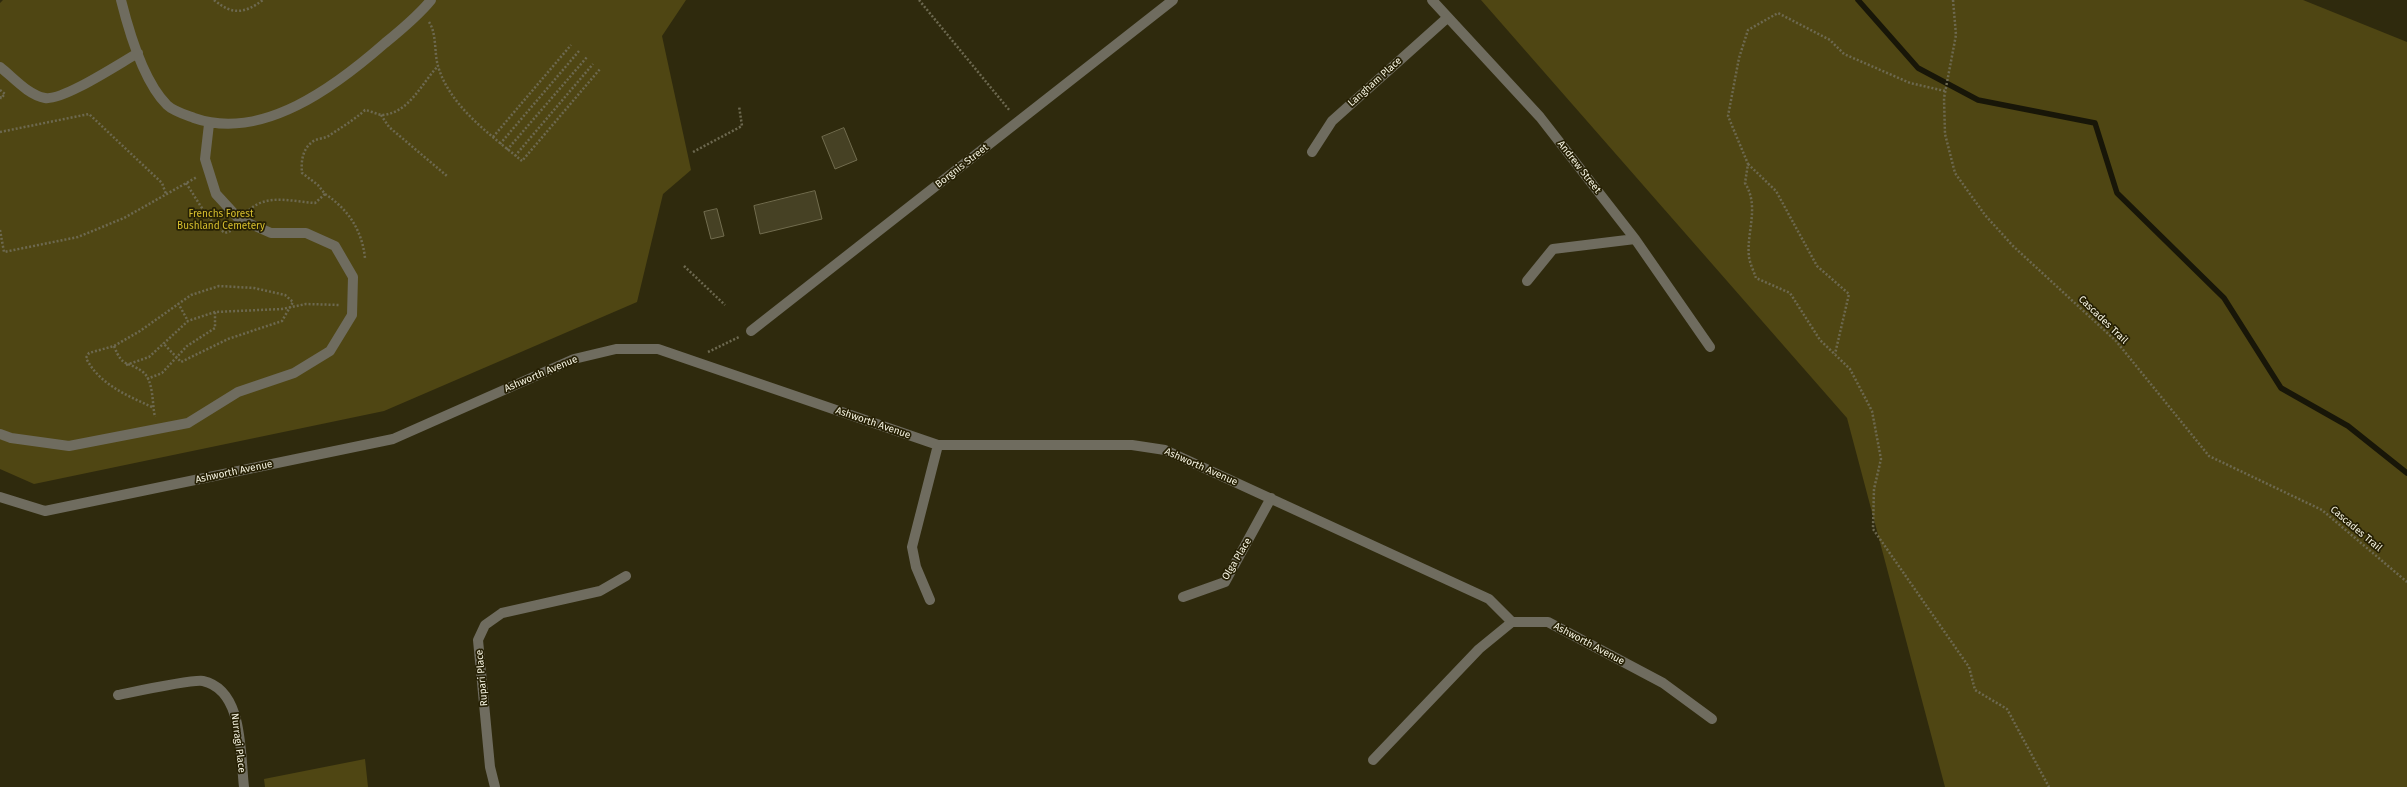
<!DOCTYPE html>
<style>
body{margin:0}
canvas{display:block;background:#2f2a0d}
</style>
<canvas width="2407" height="787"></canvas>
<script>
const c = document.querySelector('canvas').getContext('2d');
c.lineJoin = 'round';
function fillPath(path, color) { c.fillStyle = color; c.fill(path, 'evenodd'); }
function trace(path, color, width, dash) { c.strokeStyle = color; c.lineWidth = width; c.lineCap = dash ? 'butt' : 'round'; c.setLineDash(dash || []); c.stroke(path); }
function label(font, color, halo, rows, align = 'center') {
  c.font = font + ' "Fira Sans",sans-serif'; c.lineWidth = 3.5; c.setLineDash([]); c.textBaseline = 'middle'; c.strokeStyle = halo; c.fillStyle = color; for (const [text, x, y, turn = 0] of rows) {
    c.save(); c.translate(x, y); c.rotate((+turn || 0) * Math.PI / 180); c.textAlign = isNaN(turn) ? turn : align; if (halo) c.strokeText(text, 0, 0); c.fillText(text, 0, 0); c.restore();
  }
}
const green = new Path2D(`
 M3 0H686L662 36 691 170 663 194 637 302 384 411 34 484 0 469V3Z
 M1481 0H2303L2407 42V787H1945L1847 418Z
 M365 759 368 787H265L264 779Z`);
const stream = new Path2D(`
 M1858 0 1918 68 1978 100 2095 123 2117 193 2224 298 2281 388 2348 426 2407 473`);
const building = new Path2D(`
 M844 128 857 160 835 169 822 137Z
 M815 191 822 219 760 234 754 206Z
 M717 209 724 236 711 239 704 212Z`);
const path = new Path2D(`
 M214 0C232 15 244 14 263 0
 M919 0 1010 111
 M1953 0 1956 35 1944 98 1945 134 1955 173 1985 215 2013 246 2116 341 2209 456 2322 510 2407 582
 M429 22C437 34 434 53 438 66 450 107 491 135 522 161L600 69
 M0 90 5 94 1 98 0 96
 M1945 91 1910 83 1844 54 1830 40 1778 13 1748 30 1739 58 1728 116 1748 164 1745 183C1760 207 1746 233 1749 257 1750 264 1754 272 1756 278L1790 293 1820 340 1850 369 1872 411 1881 459 1874 489 1873 529 1969 667 1975 690 2007 709 2049 787
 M381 115 389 127 447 176
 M0 132 89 114 162 183 166 194
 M493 137 571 45
 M500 144 579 51
 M507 150 587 57
 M693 152 742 126 739 106
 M515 156 593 64
 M1748 164 1776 191 1817 266 1849 294 1835 354
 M186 183C198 201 207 220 225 233L233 230
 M325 194C348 209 362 230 365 258
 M249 210C268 193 293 202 315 203L325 194 318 185 302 173C301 162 302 150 312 142 317 138 325 139 330 135 342 127 354 120 365 110 371 111 378 115 383 115 410 112 421 84 438 66
 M0 230 4 252 78 237 124 218 197 177
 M684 266 725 305
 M178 303 188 321
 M114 346C123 369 127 360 143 372 154 381 152 405 155 417
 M708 352 739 337
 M126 365 149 357 188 321 215 312 282 309 306 304 340 305
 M147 379 162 373 187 346 215 328V312
 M152 407C126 395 99 384 86 358L89 353 114 346 140 331 191 295 219 286 254 288 285 295 293 302 282 321 228 339 181 362 163 343`);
const minor = new Path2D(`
 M121 0C129 32 143 81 167 105 173 111 186 115 194 118 262 142 336 86 385 43 401 30 418 16 431 0
 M1432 0 1540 117 1635 239 1710 347
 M0 67C13 77 28 95 45 98 63 101 120 63 138 53
 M1312 152 1332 121 1447 18
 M1527 281 1553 249 1635 239
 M751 331 1173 0
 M0 434 11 438 69 446 188 423 238 392 294 373 330 351 352 315 353 277 335 246 306 233H271L239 219 216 194 205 159 209 124
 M0 497 45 511 393 439 574 359 616 349H658L938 445H1132L1165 450 1489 599 1512 622H1548L1663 683 1712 719
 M1183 597 1225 582 1271 498
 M930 600 916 567 912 547 938 445
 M118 695C133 692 193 679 203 681 244 690 240 754 244 787
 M1373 760 1479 649 1512 622
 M495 787 490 767 478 640 485 625 502 613 600 591 626 576`);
const streetNames = [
 ["Langham Place",1375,82,-42],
 ["Borgnis Street",962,166,-38],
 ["Andrew Street",1579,167,52],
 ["Cascades Trail",2103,320,44],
 ["Ashworth Avenue",541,374,-23],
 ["Ashworth Avenue",873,423,19],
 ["Ashworth Avenue",1201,467,24],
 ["Ashworth Avenue",234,472,-12],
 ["Cascades Trail",2356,529,40],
 ["Olga Place",1237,559,-59],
 ["Ashworth Avenue",1589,644,28],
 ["Rupari Place",482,678,-95],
 ["Nurragi Place",238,743,83]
];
const parkNames = [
 ["Frenchs Forest",221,214],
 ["Bushland Cemetery",221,226]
];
fillPath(green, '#4f4613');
trace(stream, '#181608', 5.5);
fillPath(building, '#464124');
trace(building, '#716c4e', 1);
trace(path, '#6d6950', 2.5, [2, 2]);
trace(minor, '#6f6c5f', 10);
label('10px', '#f7f5e3', '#262004', streetNames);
label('10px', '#d7bf2e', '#262004', parkNames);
</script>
